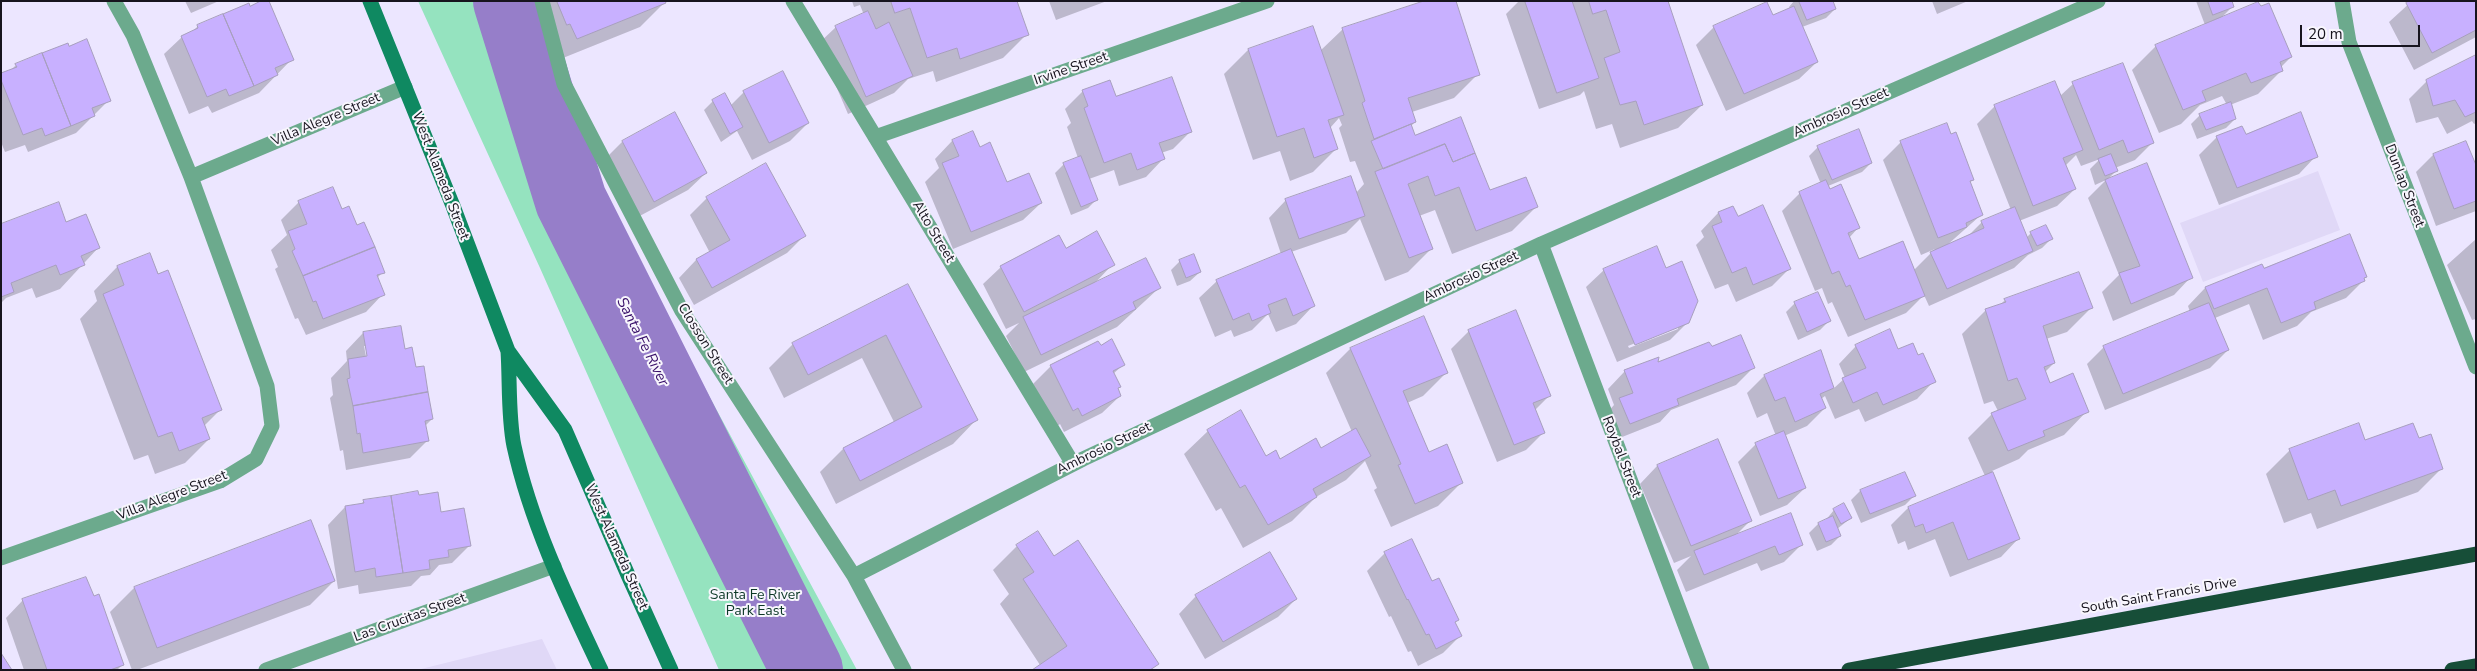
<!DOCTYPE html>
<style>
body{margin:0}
#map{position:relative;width:2477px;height:671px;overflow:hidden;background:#ece6ff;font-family:"Nunito Sans",sans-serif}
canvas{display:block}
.frame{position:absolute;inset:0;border:2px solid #17141e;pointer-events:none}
.scale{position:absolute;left:2300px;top:25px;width:120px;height:22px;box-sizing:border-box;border:2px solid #17141e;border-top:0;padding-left:6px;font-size:15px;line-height:18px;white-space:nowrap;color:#17141e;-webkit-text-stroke:4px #f8f6fd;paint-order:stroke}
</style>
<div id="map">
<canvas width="2477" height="671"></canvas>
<div class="frame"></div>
<div class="scale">20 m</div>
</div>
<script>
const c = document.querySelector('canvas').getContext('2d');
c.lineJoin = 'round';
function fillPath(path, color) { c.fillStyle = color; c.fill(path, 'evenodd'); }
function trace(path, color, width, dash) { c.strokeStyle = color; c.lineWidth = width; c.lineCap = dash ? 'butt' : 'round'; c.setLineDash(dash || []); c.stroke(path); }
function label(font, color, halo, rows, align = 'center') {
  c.font = font + ' "Nunito Sans",sans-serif'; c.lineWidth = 4; c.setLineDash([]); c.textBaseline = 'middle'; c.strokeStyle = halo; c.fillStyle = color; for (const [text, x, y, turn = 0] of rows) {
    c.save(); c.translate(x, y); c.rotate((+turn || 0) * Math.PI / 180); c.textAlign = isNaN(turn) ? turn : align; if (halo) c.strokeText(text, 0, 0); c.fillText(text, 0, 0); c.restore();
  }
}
const built = new Path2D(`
 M2318 171 2340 230 2203 282 2180 223Z
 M542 639 557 670H417Z`);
const green = new Path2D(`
 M418 1H521L551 103 857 670H719L540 268Z`);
const shadow = new Path2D(`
 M185 1H219L191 13Z
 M524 1H663L664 3 640 27 553 62 546 47 543 48Z
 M852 1H1016L1027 34 1003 58 936 82 933 71 908 79 894 93 848 114 818 44 836 27 864 15 860 5 854 7Z
 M1049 1H1107L1056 20Z
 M1519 1H1667L1702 105 1678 128 1620 148 1612 124 1596 129 1584 91 1580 95 1539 109 1506 14Z
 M1794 1H1832L1835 9 1826 18 1802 27 1817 62 1799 79 1726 111 1696 45 1714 27 1772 17 1790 9 1789 7Z
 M1932 1H1968L1937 14Z
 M2196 1H2230L2232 7 2220 19 2291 57 2281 67 2282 70 2258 94 2230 105 2235 119 2226 128 2197 139 2191 124 2200 115 2227 105 2222 96 2200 105 2181 124 2159 133 2132 70 2156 46 2205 25Z
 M2412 1H2476V37L2414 70 2389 22Z
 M198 26 292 59 259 93 212 113 208 106 189 114 164 54 182 37 191 33Z
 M1343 29 1478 74 1454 98 1412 112 1415 122 1410 127 1414 137 1489 192 1536 207 1512 231 1452 254 1435 210 1419 216 1432 248 1408 272 1385 281 1360 219 1346 233 1291 252 1313 306 1296 324 1276 332 1268 314 1252 330 1234 337 1231 330 1215 337 1199 298 1217 281 1281 254 1269 218 1286 200 1356 193 1364 184 1355 161 1350 162 1339 128 1342 125 1339 118 1330 128 1337 148 1313 172 1290 181 1280 151 1253 160 1224 74 1248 50 1320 51Z
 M2476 57V123L2474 124 2472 121 2447 134 2438 117 2416 123 2409 99 2427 81Z
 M16 65 109 100 76 133 28 152 25 145 5 152 1 142V74L10 71Z
 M2073 84 2152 143 2135 160 2115 168 2116 171 2107 180 2191 277 2174 295 2113 321 2102 292 2119 275 2088 198 2106 180 2095 185 2090 169 2100 159 2081 166 2076 155 2065 166 2075 189 2057 206 2019 221 2026 238 2031 233 2051 239 2042 248 2028 255 2014 268 1929 306 1924 295 1906 313 1848 337 1832 302 1828 304 1822 288 1815 291 1782 211 1800 193 1821 184 1809 156 1818 147 1871 163 1862 172 1828 186 1858 228 1849 238 1858 261 1914 270 1935 249 1921 255 1883 160 1901 142 1973 180 1969 183 1981 215 1946 246 1967 237 1982 222 2011 210 1977 124 1995 106 2060 96Z
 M1083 91 1116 98 1191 131 1173 149 1161 153 1163 159 1146 177 1119 186 1114 170 1089 179 1097 199 1088 208 1071 215 1055 173 1064 164 1078 158 1067 127 1071 123 1065 109Z
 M744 92 808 123 790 141 752 160 737 131 721 142 704 110 713 101 730 106Z
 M973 133 979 148 1006 184 1041 203 1023 220 953 249 925 182 939 168 935 159 952 141Z
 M2245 135 2316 156 2299 174 2219 205 2199 155 2217 137Z
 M622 142 706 173 688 190 636 218 605 159Z
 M2433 155 2476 166V211L2436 226 2416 172Z
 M333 189 342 210 383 272 377 278 383 294 366 312 306 335 298 318 295 319 275 269 278 267 271 250 287 235 281 220 298 203Z
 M707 198 805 235 787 253 694 305 679 278 696 260 710 253 690 215Z
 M1732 207 1737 218 1789 269 1772 286 1736 302 1728 284 1715 289 1696 245 1704 237 1701 231 1718 213Z
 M65 223 98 248 60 289 36 298 32 288 6 298 1 303V226Z
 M2476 239V319L2472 320 2447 265Z
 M1065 249 1113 264 1094 284 1159 288 1117 327 1024 372 1006 336 1019 323 1006 329 983 284 1001 267Z
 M150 255 220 410 204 426 209 439 185 463 155 474 148 455 134 460 80 319 97 301 94 291 117 267Z
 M1180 261 1200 272 1190 281 1177 286 1171 270Z
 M1604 270 1688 322 1670 340 1617 362 1586 287ZM1678 326V329L1629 348 1628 346Z
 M2263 270 2363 281 2346 298 2311 312 2297 326 2263 340 2249 304 2215 318 2228 350 2210 368 2105 410 2087 364 2104 347 2190 312 2188 306 2205 288Z
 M907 285 976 420 953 444 836 504 820 472 843 449 894 422 862 358 784 398 769 368 793 344Z
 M2005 300 2091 308 2067 332 2046 339 2054 363 2045 372 2049 384 2087 411 2064 435 2028 450 2019 459 1992 471 2018 539 2001 557 1950 577 1935 539 1908 550 1905 541 1898 544 1891 525 1908 508 1985 476 1968 438 1992 414 1998 411 1993 401 1984 404 1962 334 1986 310 1999 306Z
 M1795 303 1829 321 1820 330 1798 340 1786 312Z
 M1469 331 1550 395 1535 410 1544 432 1526 450 1497 462 1451 349Z
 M363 333 404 350 415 368 432 419 425 426 427 441 410 458 346 470 343 450 340 451 330 398 333 395 331 378 347 361 346 351ZM364 346H366L369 362H367Z
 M1856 346 1898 351 1918 356 1934 381 1917 399 1865 422 1859 409 1835 419 1825 396 1821 399 1825 408 1807 426 1784 436 1805 488 1787 505 1760 516 1738 462 1756 444 1776 436 1767 413 1757 418 1747 393 1764 376 1820 352 1833 389 1845 378 1839 364Z
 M1711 347 1753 368 1736 385 1671 410 1660 422 1612 441 1603 417 1614 405 1608 389 1625 371Z
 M1350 349 1447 372 1423 396 1407 403 1429 453 1462 482 1438 506 1391 527 1374 490 1377 488 1365 461 1346 480 1316 497 1292 521 1243 548 1221 508 1216 511 1184 454 1208 431 1266 457 1279 460 1321 450 1352 432 1326 373Z
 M1123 365 1113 374 1120 396 1102 413 1064 432 1060 424 1056 427 1033 384 1051 366Z
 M2418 440 2442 468 2418 492 2317 529 2311 513 2284 523 2266 474 2290 450 2365 442Z
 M1717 441 1751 520 1734 537 1802 544 1784 562 1761 571 1757 563 1686 592 1677 570 1691 556 1674 563 1640 484 1657 466Z
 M1860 491 1914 496 1905 505 1861 523 1851 500Z
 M418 496 440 513 469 546 452 563 439 565 430 575 421 576 411 586 359 594 358 585 338 589 328 525 345 507 360 505 364 501Z
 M1834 510 1851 518 1837 529 1840 536 1831 545 1817 551 1809 533 1818 524 1825 521Z
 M1017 546 1054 557 1157 663 1151 670H1034L1040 665 1000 604 1009 594 993 570Z
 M1385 553 1432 583 1458 620 1454 623 1460 636 1443 653 1418 666 1411 651 1408 652 1391 616 1389 617 1367 571Z
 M334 581 310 605 137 670H132L110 612 134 588Z
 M1196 596 1296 599 1278 617 1205 659 1179 614Z
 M23 600 123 664 117 670H24L6 618Z`);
const river = new Path2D(`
 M509 1 571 201 807 670`);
const building = new Path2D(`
 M261 1H269L294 60 275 68 278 75 254 86 223 14 249 3 250 6Z
 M557 1H665L666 3 577 39 570 24 567 25Z
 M891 1H1017L1029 35 960 59 957 48 927 58 910 8 895 13Z
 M1424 1H1456L1480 75 1408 98 1416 122 1374 139 1362 103 1365 101 1342 28Z
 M1525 1H1572L1599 78 1557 93Z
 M1589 1H1668L1703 105 1644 125 1636 101 1620 105 1604 58 1620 52 1606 10 1593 14Z
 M1799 1H1833L1836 9 1807 20Z
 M2208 1H2232L2234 7 2213 15Z
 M2409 1H2476V30L2432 53 2406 3Z
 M1767 2 1773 15 1794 6 1818 62 1744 94 1713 26Z
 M2258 2 2261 6 2269 3 2292 57 2280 62 2283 71 2251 83 2246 73 2202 91 2206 101 2183 110 2155 45Z
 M868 11 876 29 889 22 913 76 866 97 835 26Z
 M223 14 254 86 229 96 226 89 207 97 181 36 198 28 197 25Z
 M1313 26 1344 115 1328 120 1338 149 1314 158 1304 128 1277 137 1248 49Z
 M87 39 111 101 92 108 95 116 71 126 42 53 68 43 69 46Z
 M42 53 71 126 45 136 42 128 23 135 1 80V73L17 67 15 64Z
 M2476 55V112L2465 117 2455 100 2433 106 2426 80Z
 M2123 63 2154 143 2128 153 2123 140 2099 150 2072 82Z
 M783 71 809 123 769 143 743 91Z
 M1172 77 1192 132 1159 143 1165 159 1137 170 1131 153 1104 163 1084 108 1088 106 1082 90 1110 80 1116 96Z
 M2055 81 2083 150 2063 158 2076 189 2033 206 1994 105Z
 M725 93 743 127 730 134 712 100Z
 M2231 102 2236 119 2206 130 2199 114Z
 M675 112 707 173 654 202 622 141Z
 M2301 112 2318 157 2237 188 2216 136 2242 126 2246 134Z
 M1461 117 1475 153 1453 162 1445 144 1383 169 1371 141 1411 124 1415 135Z
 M1947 123 1951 134 1956 132 1974 180 1970 181 1983 215 1966 223 1967 227 1938 238 1900 141Z
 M1859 129 1872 163 1832 180 1817 146Z
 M973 131 980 147 990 142 1007 182 1029 173 1042 203 971 232 942 163 959 156 952 140Z
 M2466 141 2476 165V201L2454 209 2433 154Z
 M1445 144 1453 162 1475 153 1490 190 1526 177 1538 207 1476 231 1459 187 1435 196 1428 176 1408 184 1433 249 1409 258 1375 172Z
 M2111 154 2118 171 2105 176 2098 159Z
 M1081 156 1098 200 1081 207 1063 163Z
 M766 163 806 236 712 288 696 259 730 240 706 197Z
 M2147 163 2193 278 2131 304 2119 273 2140 266 2105 180Z
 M1351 176 1365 216 1299 239 1285 199Z
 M1826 180 1830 189 1841 184 1860 228 1848 233 1859 259 1903 241 1925 296 1865 320 1850 285 1846 287 1839 271 1832 274 1799 192Z
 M333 187 342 209 349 206 357 225 364 222 375 247 303 276 292 251 295 249 288 231 307 224 298 201Z
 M59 202 66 222 86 214 100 248 81 256 85 265 60 275 56 265 11 283 14 292 1 297V224Z
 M1763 205 1791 269 1753 285 1746 267 1732 273 1712 226 1722 222 1718 212 1733 206 1738 216Z
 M2015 207 2033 251 1947 289 1930 252 1984 228 1981 221Z
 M2046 225 2053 239 2037 246 2030 232Z
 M1097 231 1115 265 1024 312 1000 266 1059 235 1066 248Z
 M2350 234 2367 277 2364 278 2365 281 2314 302 2316 309 2281 323 2267 288 2214 309 2205 287 2262 264 2264 268Z
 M1657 246 1666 268 1682 261 1698 301 1689 323 1635 345 1603 269Z
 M375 247 385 273 377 275 385 295 323 319 316 301 313 302 303 276Z
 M1291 249 1315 306 1293 316 1286 298 1268 305 1271 313 1252 321 1249 313 1233 320 1216 280Z
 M150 253 158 274 168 270 222 410 202 418 210 439 179 451 172 432 158 437 103 294 124 285 117 266Z
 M1194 254 1201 272 1186 278 1179 260Z
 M1146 258 1161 288 1133 302 1136 309 1041 355 1023 317Z
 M2079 272 2093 308 2043 326 2055 363 2044 367 2050 383 2073 373 2089 412 2043 431 2045 436 2008 451 1991 413 2026 399 2017 378 2008 381 1985 309 2006 302 2004 299Z
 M908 284 978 420 860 481 843 448 922 407 886 335 808 375 792 343Z
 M1818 292 1831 321 1807 332 1794 302Z
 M2209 303 2229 350 2123 394 2103 346Z
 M1516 310 1551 396 1533 403 1545 433 1514 445 1468 330Z
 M1424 316 1448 373 1403 391 1429 452 1447 444 1463 483 1415 504 1398 465 1401 464 1350 348Z
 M401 326 405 349 412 347 416 367 424 366 428 392 353 406 347 379 350 378 348 359 367 356 363 332Z
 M1890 329 1898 349 1913 343 1918 355 1923 353 1936 382 1883 405 1877 392 1853 403 1842 378 1866 368 1855 345Z
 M1741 335 1755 368 1677 399 1679 405 1630 424 1619 398 1633 393 1624 370 1659 357 1658 362 1709 342 1712 346Z
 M1112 339 1125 365 1113 371 1121 387 1118 388 1121 396 1082 416 1078 408 1073 411 1050 365 1098 341 1101 345Z
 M1821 350 1834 388 1820 394 1826 408 1795 422 1785 397 1775 401 1764 375Z
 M428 392 433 419 425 421 429 441 363 453 360 433 357 434 353 406Z
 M1241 410 1266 456 1276 450 1280 459 1316 438 1321 448 1356 428 1371 456 1313 489 1317 497 1268 525 1245 485 1240 488 1207 430Z
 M2359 423 2365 440 2413 423 2419 438 2431 434 2443 469 2341 506 2335 490 2308 500 2289 449Z
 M1784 431 1806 488 1778 499 1755 443Z
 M1718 439 1752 521 1691 546 1657 465Z
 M1905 472 1916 496 1870 514 1860 490Z
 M1993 472 2020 539 1968 560 1953 522 1926 533 1923 524 1915 527 1908 507Z
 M418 491 419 495 438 492 441 512 464 508 471 546 448 550 449 557 429 560 430 569 403 573 391 496Z
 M391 496 403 573 376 577 375 568 355 572 345 506 364 503 363 500Z
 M1844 503 1852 518 1841 524 1833 509Z
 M1791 513 1803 545 1779 555 1775 546 1704 575 1694 551Z
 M1833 516 1841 536 1826 542 1818 523Z
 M311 520 335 581 157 648 134 587Z
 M1038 531 1054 556 1078 540 1159 664 1150 670H1032L1067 646 1023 579 1034 572 1016 545Z
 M1412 539 1432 581 1439 578 1459 620 1455 622 1462 636 1436 649 1429 634 1426 635 1408 599 1407 600 1384 552Z
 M1270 552 1297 599 1223 642 1195 595Z
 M86 577 94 596 99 594 124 665 110 670H47L22 599Z
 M1 653 12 670H1Z`);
const street = new Path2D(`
 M114 1 133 35 191 177 405 87
 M542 1 564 84 682 311 854 576 904 670
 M793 1 1073 464
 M2342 1 2349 42 2476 367
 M875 137 1267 1
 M1541 244 1702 670
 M1 558 220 481 256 459 272 426 267 386 191 177
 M854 576 1083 459 1541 244 2098 1
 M266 670 554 566`);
const secondary = new Path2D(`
 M370 1 453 206 508 351 565 430 628 575 671 670
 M508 351C510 381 508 417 514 446 531 524 567 598 601 670`);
const highway = new Path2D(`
 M1849 670 2476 554
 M2452 670 2476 666`);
const streetNames = [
 ["Irvine Street",1071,69,-19],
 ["Ambrosio Street",1841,113,-24],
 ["Villa Alegre Street",326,120,-23],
 ["West Alameda Street",440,176,69],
 ["Dunlap Street",2404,186,69],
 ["Alto Street",933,232,59],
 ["Ambrosio Street",1471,277,-25],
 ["Closson Street",705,344,58],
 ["Ambrosio Street",1104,449,-26],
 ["Roybal Street",1621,457,69],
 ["Villa Alegre Street",172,496,-21],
 ["West Alameda Street",616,547,66],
 ["South Saint Francis Drive",2159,596,-10],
 ["Las Crucitas Street",410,618,-20]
];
const parkNames = [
 ["Santa Fe River",755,596],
 ["Park East",755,612]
];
const waterNames = [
 ["Santa Fe River",642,342,63]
];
fillPath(built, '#e0d8f7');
fillPath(green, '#95e3bf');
fillPath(shadow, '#0003');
trace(river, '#967ec9', 72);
fillPath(building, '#c8b0ff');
trace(building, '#a79fbd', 1);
trace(street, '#6caa8d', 15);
trace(secondary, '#0f8961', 15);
trace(highway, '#174e38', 15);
label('14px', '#17141e', '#f8f6fd', streetNames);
label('14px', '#0c3827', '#f8f6fd', parkNames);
label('italic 15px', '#380f69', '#f8f6fd', waterNames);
</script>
